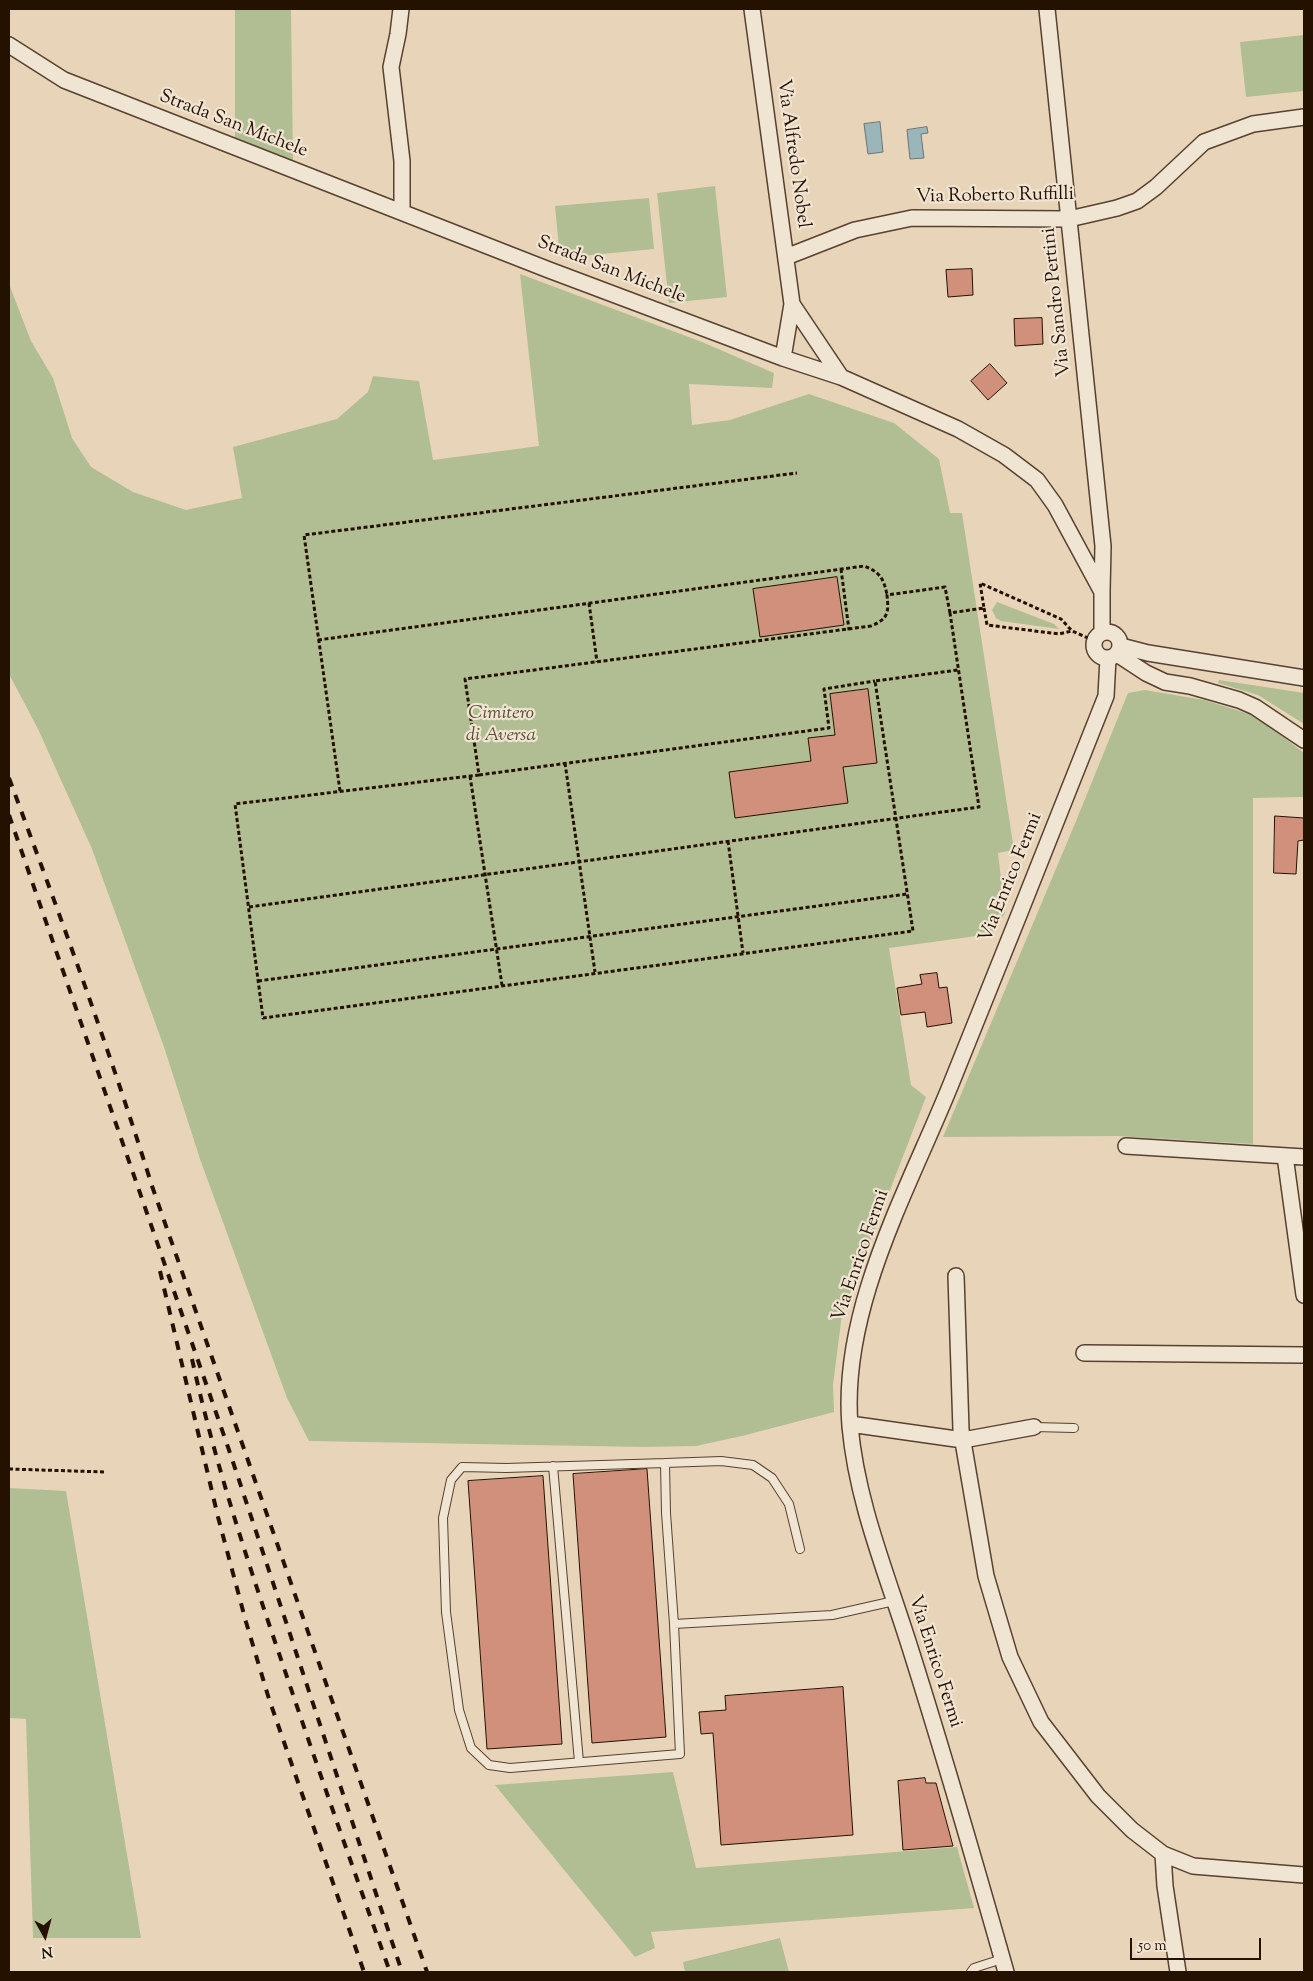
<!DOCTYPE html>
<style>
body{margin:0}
#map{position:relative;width:1313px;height:1981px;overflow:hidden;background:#e8d5b9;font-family:"Sorts Mill Goudy",serif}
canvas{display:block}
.frame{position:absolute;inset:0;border:10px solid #251100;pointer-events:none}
.north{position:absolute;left:20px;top:1911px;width:50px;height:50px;-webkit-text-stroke:4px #f0e4d2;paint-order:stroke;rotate:173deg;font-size:14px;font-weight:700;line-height:20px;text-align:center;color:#251100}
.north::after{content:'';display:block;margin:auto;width:18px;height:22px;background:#251100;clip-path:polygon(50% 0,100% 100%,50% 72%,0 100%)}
.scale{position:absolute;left:1130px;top:1938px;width:131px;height:22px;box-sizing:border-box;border:2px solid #251100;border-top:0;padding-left:6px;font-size:15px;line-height:18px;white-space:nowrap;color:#251100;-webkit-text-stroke:4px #f0e4d2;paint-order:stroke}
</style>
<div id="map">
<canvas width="1313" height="1981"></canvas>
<div class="frame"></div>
<div class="north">N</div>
<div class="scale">50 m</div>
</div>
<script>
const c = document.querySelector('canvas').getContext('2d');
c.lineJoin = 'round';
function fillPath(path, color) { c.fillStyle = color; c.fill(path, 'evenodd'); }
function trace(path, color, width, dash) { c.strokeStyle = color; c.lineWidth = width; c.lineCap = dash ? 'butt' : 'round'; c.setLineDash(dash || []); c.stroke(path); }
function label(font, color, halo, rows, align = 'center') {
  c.font = font + ' "Sorts Mill Goudy",serif'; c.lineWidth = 4.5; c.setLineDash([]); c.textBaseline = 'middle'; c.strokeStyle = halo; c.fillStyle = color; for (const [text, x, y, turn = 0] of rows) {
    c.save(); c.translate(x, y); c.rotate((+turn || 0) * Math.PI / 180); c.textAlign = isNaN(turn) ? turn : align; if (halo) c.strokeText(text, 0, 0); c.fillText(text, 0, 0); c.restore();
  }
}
const green = new Path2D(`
 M235 9H291L293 161 235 138Z
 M1304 35V91L1246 97 1240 42Z
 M715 186 727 297 669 303 657 193Z
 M649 198 654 249 560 258 555 206Z
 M520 274 702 342 774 373 772 388 689 384 692 425 730 420 809 394 894 423 939 459 950 513H962L1014 850 998 853 1005 913 991 934 889 948 911 1085 926 1097 842 1314 833 1385 834 1412 742 1436 696 1446 643 1447 309 1441 287 1398 200 1159 164 1047 92 849 38 729 9 674V284L31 341 53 378 72 438 91 467 133 492 186 510 242 498 233 447 337 419 368 392 373 376 419 381 433 460 539 446Z
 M997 602 1054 624 1059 629 1001 621 996 618 992 610Z
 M1219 680 1304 693V724L1258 695 1218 683Z
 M1145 690 1204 700 1256 716 1304 753V797L1253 798V1144L1116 1136 943 1137 1074 826 1128 693Z
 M9 1488 66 1491 141 1938H33L26 1719 9 1718Z
 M673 1772 696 1868 957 1847 974 1908 651 1932 655 1948 635 1957 495 1785Z
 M780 1938 789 1972H685L683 1962Z`);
const water = new Path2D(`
 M880 122 883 152 868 154 864 124Z
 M927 127 928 133 921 134 924 158 910 159 907 130Z`);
const building = new Path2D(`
 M972 269 973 295 948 297 946 270Z
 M1042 318 1043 344 1015 346 1014 319Z
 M990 364 1007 383 988 400 971 381Z
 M837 577 844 625 760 637 753 589Z
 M868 689 877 763 843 767 848 803 735 818 729 772 811 761 808 738 835 735 830 694Z
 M1275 816 1304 818V840L1298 841 1296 874 1274 873Z
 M937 973 939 988 947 987 952 1023 927 1027 925 1012 901 1015 897 988 922 984 920 975Z
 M647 1469 666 1737 592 1743 573 1474Z
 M543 1476 562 1744 487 1749 468 1481Z
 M843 1687 853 1835 721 1845 713 1733 701 1734 699 1712 726 1710 725 1696Z
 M925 1778 926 1783H936L953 1846 903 1850 898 1781Z`);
const path = new Path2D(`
 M841 569 849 630
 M589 603 597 662
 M984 608 987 625 1059 634 1072 631
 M950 613 945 587 887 595C889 613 888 619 871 626L465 679 479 775 235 804 263 1018 913 931 875 681 958 670
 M318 640 864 566C880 572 884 579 887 595
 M565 763 595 972
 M479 775 829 728 824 689 875 681
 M470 776 502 985
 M340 791 304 535 797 473
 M728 841 743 953
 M249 907 979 807 950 613 984 608 980 583 1061 619 1072 631 1088 638
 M258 981 907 894
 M9 1469 106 1472`);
const service = new Path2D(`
 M1034 1427 1074 1428
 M665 1463 721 1461 753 1465 772 1478 789 1504 800 1549
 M553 1466 579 1762
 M674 1624 680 1754 510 1768 489 1765 471 1748 459 1710 446 1612 443 1518 451 1480 462 1467 506 1468 665 1463 666 1513 674 1624 832 1615 894 1601
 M971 1972 974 1968 1002 1959`);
const minor = new Path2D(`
 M401 9 398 34 391 67 402 161V212
 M752 9 792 304 783 358
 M1047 9 1103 546 1102 591
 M9 45 64 80 549 270 783 358 841 377 958 429 1004 455 1037 480 1055 505 1102 592V632
 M786 257 855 230 912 218 1069 219 1117 208 1137 201 1156 187 1204 142 1253 124 1304 117
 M792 304 841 377
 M1094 645a13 13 0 1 1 26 0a13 13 0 1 1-26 0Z
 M1121 646 1148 653 1304 678
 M1117 654 1146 673 1165 682 1190 686 1239 700 1255 707 1304 740
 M1126 1146 1304 1157
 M1285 1156 1304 1295
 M956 1276 961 1430 986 1576 1010 1657 1041 1722 1098 1796 1132 1830 1163 1854 1193 1866 1304 1875
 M1084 1353 1304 1355
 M850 1424 963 1440 1034 1427
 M1163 1854 1165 1886 1178 1972
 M1006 1972C976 1866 945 1759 912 1654 889 1579 857 1505 850 1426 840 1307 910 1187 953 1079 1005 952 1055 823 1106 696L1108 658`);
const rail = new Path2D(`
 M9 778C59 913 109 1048 152 1186L427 1972
 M9 815 229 1450 402 1972
 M160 1271 218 1517 246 1622 269 1699 364 1972
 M192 1359C215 1464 249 1566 284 1668 318 1769 354 1871 390 1972`);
const streetNames = [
 ["Strada San Michele",233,125,21],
 ["Via Alfredo Nobel",792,154,82],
 ["Via Roberto Ruffilli",995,197,-1],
 ["Strada San Michele",611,271,21],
 ["Via Sandro Pertini",1058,302,-96],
 ["Via Enrico Fermi",1012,878,-68],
 ["Via Enrico Fermi",862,1256,-71],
 ["Via Enrico Fermi",934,1662,72]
];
const parkNames = [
 ["Cimitero",501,715],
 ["di Aversa",501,737]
];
fillPath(green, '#b1be93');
fillPath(water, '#9bb6ba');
trace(water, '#6c7470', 1);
fillPath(building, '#d0907b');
trace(building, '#251100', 1);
trace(service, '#56422e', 10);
trace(minor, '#56422e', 18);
trace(path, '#251100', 3, [4, 2.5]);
trace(service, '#f0e4d2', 8);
trace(minor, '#f0e4d2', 15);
trace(rail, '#251100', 4, [9, 9]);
label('19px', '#251100', '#f0e4d2', streetNames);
label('italic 19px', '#564e33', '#f0e4d2', parkNames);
</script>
